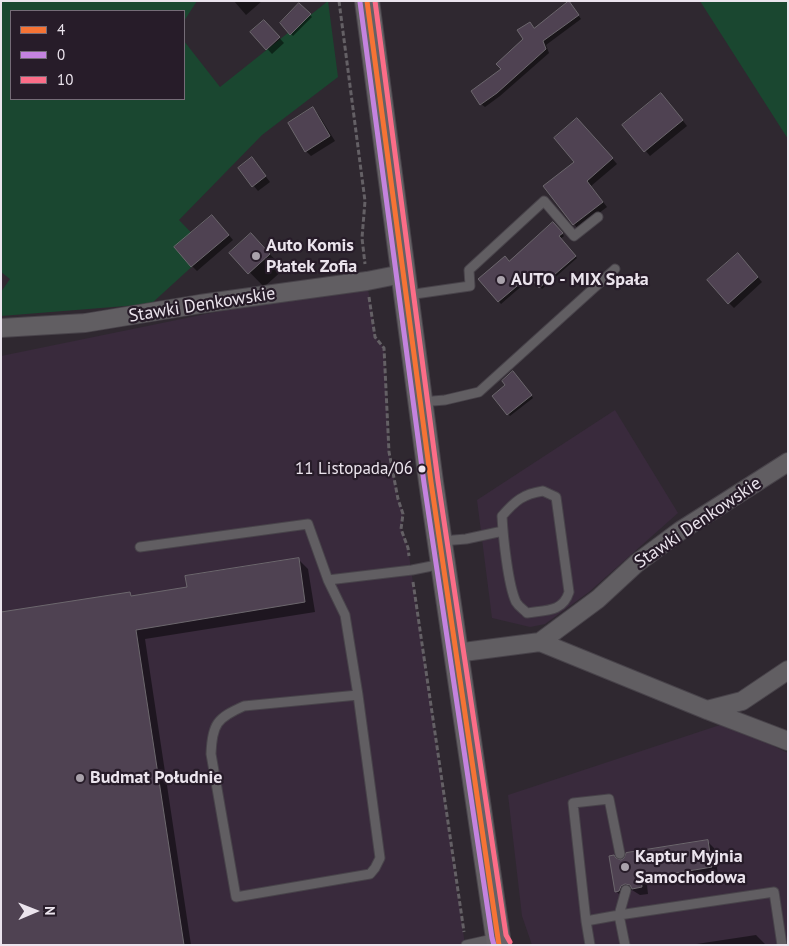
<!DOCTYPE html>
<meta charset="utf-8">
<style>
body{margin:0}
#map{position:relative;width:789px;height:946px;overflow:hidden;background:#2f2830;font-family:"PT Sans",sans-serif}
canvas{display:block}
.frame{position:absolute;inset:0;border:2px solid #ebe4ed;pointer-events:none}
.legend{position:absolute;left:10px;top:10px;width:175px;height:90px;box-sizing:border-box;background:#271c29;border:1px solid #756c77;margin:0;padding:6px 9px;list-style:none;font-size:15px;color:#ebe4ed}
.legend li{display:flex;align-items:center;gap:10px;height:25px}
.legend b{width:25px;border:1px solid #756c77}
.north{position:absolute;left:10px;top:886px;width:50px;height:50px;-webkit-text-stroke:4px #271c29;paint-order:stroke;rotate:89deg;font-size:14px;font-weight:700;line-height:20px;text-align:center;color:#ebe4ed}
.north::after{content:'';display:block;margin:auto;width:18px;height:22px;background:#ebe4ed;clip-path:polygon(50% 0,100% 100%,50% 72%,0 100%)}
</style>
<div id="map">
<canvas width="789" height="946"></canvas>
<div class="frame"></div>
<ul class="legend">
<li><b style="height:6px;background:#f57335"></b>4</li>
<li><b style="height:6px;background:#c483df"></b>0</li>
<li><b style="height:6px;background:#fb6d88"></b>10</li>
</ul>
<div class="north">N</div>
</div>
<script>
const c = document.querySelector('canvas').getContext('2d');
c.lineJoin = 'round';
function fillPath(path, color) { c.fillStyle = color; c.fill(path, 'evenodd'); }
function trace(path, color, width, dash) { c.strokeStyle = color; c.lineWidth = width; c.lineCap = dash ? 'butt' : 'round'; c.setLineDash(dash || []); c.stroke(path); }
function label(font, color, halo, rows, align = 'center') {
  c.font = font + ' "PT Sans",sans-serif'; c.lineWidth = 4.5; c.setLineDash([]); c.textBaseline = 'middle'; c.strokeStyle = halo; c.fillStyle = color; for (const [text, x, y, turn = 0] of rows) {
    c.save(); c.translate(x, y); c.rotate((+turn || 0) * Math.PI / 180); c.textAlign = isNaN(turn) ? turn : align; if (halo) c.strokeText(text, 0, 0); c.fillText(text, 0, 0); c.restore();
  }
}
const built = new Path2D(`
 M367 281 375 337 384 348 389 452 398 499 403 514 401 529 408 548 465 945H1V356Z
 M615 410 678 513 589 592 545 624 530 627 492 618 477 500Z
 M726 723 788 753V945H532L522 916 508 795Z`);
const green = new Path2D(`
 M1 1H197L184 21V11H11V99H184V41L220 87 328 1 338 77 262 135 179 220 209 251 151 304 1 316V292L10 279 1 272Z
 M700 1H788V139Z`);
const shadow = new Path2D(`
 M234 1H262L246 15Z
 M299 4 312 17 293 36 281 23Z
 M572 6 581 19 546 45 549 53 500 96 485 107 481 104 502 69 534 29Z
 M264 21 284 43 272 54 252 32Z
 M666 99 687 126 650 156 624 125Z
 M313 109 318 114 335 141 311 156 306 151Z
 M582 124 617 164 591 186 607 207 578 229 574 224 576 162Z
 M256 164 270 182 258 191 239 168Z
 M217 221 233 240 197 271 192 266Z
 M553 223 564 236 560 239 577 258 542 289 532 277 501 304 480 279 509 262Z
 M265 249 284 269 264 287 231 253Z
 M743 260 762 282 734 308 729 303Z
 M513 373 533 398 510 416 493 396 507 385Z
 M298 559 308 569 315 612 145 639 191 945H1L129 593 133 597 188 588Z
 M707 841 714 848 718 874 647 885 648 894 640 895 632 890 623 898 616 891 621 862Z
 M756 935 766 945H690Z`);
const building = new Path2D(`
 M569 1 579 15 543 41 546 49 497 93 480 105 471 91 501 69 496 64 523 39 517 30 530 22 534 28Z
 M299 3 311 14 290 35 280 23Z
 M264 20 280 37 266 50 250 32Z
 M661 93 683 120 644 152 622 125Z
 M313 107 330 136 305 152 288 123Z
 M577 118 613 158 587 181 603 202 573 225 543 186 574 162 554 138Z
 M252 157 266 176 252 187 238 168Z
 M212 215 229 235 191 267 174 247Z
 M553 222 563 233 559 236 576 256 539 288 529 276 498 302 478 279 505 256 509 261Z
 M251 233 270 254 248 274 229 253Z
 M738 253 758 277 728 304 707 280Z
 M513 371 532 395 507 415 492 396 505 385 502 381Z
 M299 558 305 602 136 630 184 945H1V612L130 592 131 596 187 587 185 576Z
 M708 840 712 867 641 879 642 887 632 889 630 885 625 884 621 886 619 891 615 892 609 856 614 855 616 858 621 860 624 858 626 853Z`);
const path = new Path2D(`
 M339 1 365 201 362 238 365 264
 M369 297 375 337 384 348 389 452 398 499 403 514 401 529 408 548 409 556
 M413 582 464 932`);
const lane = new Path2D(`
 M408 295 470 286 469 270 544 201 574 236 598 217
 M421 402 445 400 479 392 615 269
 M543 491 556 497 569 592C563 612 546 610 527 613 523 609 519 607 516 602 508 585 503 536 502 516 515 501 523 494 543 491Z
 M442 541 466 539 503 531
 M140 547 308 524 328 580 412 570 442 564
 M328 580 345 615 358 695 380 858 375 868 370 874 236 897 211 754C212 724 217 718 244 706L358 695
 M586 921 573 803 609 799 620 854
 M466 945 497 938
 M590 945 586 921 619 915 626 890
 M625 945 619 915 774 892 782 945`);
const street = new Path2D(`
 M1 328 85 323 200 304 367 281 402 274
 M540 642 707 710 788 741
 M456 653 540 642 598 599 637 563 680 531 788 462
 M707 710 742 701 788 670`);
const secondary = new Path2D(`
 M367 1 431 482 499 945`);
const bus1 = new Path2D(`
 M367 1 431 482 499 945`);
const bus2 = new Path2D(`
 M360 2 424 483 492 938 494 945`);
const bus3 = new Path2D(`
 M375 1 438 481 506 935 510 942`);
const markers = [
 [256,256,5,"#a9a2ab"],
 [501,280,5,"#a9a2ab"],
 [422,469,4.5,"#ebe4ed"],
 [80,778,5,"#a9a2ab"],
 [625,867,5,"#a9a2ab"]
];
const busNames = [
 ["11 Listopada/06",413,469]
];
const poiNames = [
 ["Auto Komis",266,246],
 ["Płatek Zofia",266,267],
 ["AUTO - MIX Spała",511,280],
 ["Budmat Południe",90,778],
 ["Kaptur Myjnia",635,857],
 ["Samochodowa",635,878]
];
const streetNames = [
 ["Stawki Denkowskie",202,305,-9],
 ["Stawki Denkowskie",698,523,-34]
];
fillPath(built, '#392a3c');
fillPath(green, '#1a4730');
fillPath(shadow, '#0007');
fillPath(building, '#4f4252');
trace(building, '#6c676d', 1);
trace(lane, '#48434a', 11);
trace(street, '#48434a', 20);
trace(secondary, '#48434a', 26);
trace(path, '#646065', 3, [5, 2.5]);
trace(lane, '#615e62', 9);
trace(street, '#615e62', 18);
trace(secondary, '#656165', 24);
trace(bus1, '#f57335', 5);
trace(bus2, '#c483df', 5);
trace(bus3, '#fb6d88', 5);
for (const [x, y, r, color] of markers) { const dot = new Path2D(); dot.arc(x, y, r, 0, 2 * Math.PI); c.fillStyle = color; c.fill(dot); trace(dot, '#271c29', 2); }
label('17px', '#ebe4ed', '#271c29', busNames, 'right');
label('bold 18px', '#ebe4ed', '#271c29', poiNames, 'left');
label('18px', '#ebe4ed', '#271c29', streetNames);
</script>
